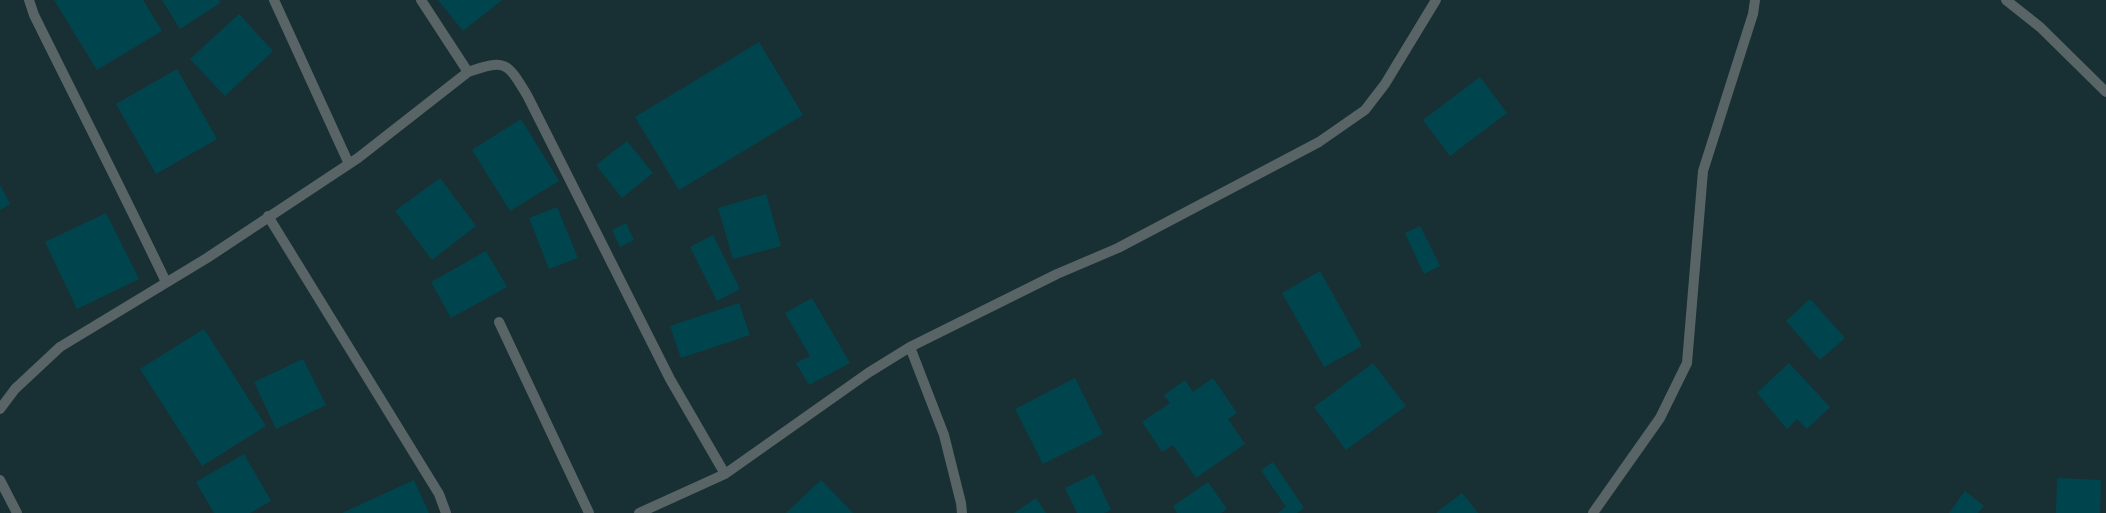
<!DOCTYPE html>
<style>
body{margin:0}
canvas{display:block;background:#182f33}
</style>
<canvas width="2106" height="513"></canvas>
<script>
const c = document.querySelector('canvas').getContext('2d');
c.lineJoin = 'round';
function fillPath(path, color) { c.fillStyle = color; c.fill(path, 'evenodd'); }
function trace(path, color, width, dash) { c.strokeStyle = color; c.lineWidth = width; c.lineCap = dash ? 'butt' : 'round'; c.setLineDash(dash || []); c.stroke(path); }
const building = new Path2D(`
 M54 0H143L162 31 97 70Z
 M162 0H219L220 3 180 29Z
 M438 0H502L463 31Z
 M239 14 273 51 225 96 190 59Z
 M759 42 803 115 679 190 635 117Z
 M177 69 217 139 156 174 116 104Z
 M1480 77 1507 113 1450 156 1423 120Z
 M521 119 559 181 510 211 472 150Z
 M627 141 653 173 622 198 596 165Z
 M440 178 476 226 432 260 395 211Z
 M0 185 10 204 0 210Z
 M766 194 781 246 733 259 718 208Z
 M557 207 578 258 549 269 529 218Z
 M106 213 139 279 77 309 45 242Z
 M626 223 634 240 620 247 612 230Z
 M1420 226 1440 266 1424 274 1405 233Z
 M713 235 740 289 717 301 690 247Z
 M486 251 507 287 451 318 431 282Z
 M1320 271 1362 346 1324 367 1282 293Z
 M812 298 850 363 809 385 796 363 810 356 785 313Z
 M1810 299 1845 338 1820 360 1786 321Z
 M739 303 750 335 681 358 670 326Z
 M204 329 266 426 202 466 140 369Z
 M303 359 326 405 276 429 254 382Z
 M1373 363 1406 406 1346 450 1314 407Z
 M1789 363 1830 407 1807 429 1797 419 1787 429 1757 393Z
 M1075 378 1103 434 1043 464 1015 409Z
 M1213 378 1237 413 1228 419 1245 444 1196 478 1173 445 1162 452 1142 422 1170 403 1164 395 1185 380 1193 392Z
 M244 454 271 501 250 513H214L196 482Z
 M1273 462 1304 508 1297 513H1278L1286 507 1261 470Z
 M1094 474 1111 510 1104 513H1077L1065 488Z
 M2057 478 2101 480 2100 513H2056Z
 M414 480 429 513H342Z
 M821 480 853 513H786Z
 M1208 482 1227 509 1221 513H1177L1173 506Z
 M1965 491 1984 506 1978 513H1949Z
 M1462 493 1478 513H1436Z
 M1036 498 1046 513H1014Z`);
const minor = new Path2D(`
 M29 0 34 15C78 104 123 192 166 282
 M274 0 349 164
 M2006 0 2040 27 2106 92
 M468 72C506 59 507 62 527 95L670 379 725 474
 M268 216 439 494 446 513
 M499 322 589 513
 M910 347 944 435 961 503 962 513
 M0 409 15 389 60 347 207 258 358 158 468 72 421 0
 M0 480 17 513
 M639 513 725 474 868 373 910 347 1057 274 1118 248 1319 142 1365 110 1385 84 1436 0
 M1593 513 1660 418 1687 363 1703 171 1753 14 1755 0`);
fillPath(building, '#00454d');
trace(minor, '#596466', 10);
</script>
